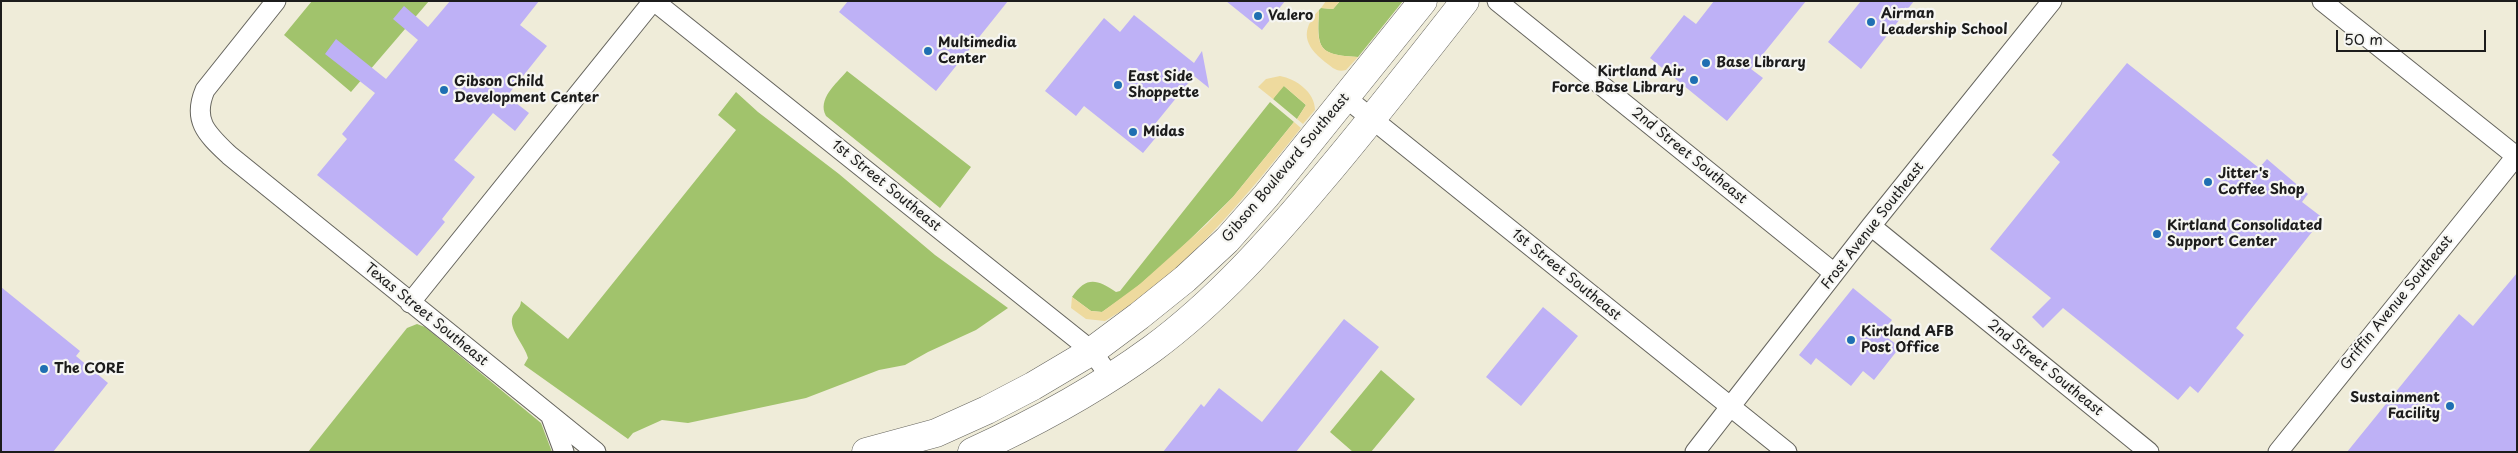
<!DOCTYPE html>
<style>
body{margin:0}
#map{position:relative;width:2518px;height:453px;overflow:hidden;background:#efecd9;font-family:"Playpen Sans",sans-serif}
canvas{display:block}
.frame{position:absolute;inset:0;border:2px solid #1c1c1c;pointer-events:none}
.scale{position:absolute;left:2336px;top:30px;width:150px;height:22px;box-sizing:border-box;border:2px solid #1c1c1c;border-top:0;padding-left:6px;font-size:15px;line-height:18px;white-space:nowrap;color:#1c1c1c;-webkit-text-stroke:4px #f6f6f2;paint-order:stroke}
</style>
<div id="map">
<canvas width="2518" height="453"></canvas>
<div class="frame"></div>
<div class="scale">50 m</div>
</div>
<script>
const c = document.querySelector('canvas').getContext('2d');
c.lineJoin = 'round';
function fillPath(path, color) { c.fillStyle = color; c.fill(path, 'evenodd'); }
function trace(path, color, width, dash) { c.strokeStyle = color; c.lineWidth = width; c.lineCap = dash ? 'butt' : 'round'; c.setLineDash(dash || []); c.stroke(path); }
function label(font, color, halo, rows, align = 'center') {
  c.font = font + ' "Playpen Sans",sans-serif'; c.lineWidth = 4.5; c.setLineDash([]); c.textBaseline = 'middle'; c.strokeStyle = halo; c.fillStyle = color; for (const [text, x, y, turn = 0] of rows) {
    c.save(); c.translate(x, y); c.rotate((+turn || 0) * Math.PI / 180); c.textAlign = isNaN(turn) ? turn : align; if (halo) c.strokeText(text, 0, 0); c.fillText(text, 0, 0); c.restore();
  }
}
const green = new Path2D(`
 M312 1H429L351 92 284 35Z
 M1340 1H1403L1358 57C1318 55 1317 49 1319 10L1321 8 1333 9Z
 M847 71 971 167 940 208 826 116C817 99 836 84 847 71Z
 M1283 85 1306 105 1297 119 1273 99Z
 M736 92 758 112 839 174 935 255 1008 308 976 330 928 352 905 365 879 370 806 398 688 423 662 420 633 433 628 439 524 365 528 358C525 346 510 331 512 319 513 312 521 309 521 301L568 339 736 130 718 115Z
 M1270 102 1294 122 1233 197 1172 257 1131 292 1102 312 1091 311 1072 297C1086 276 1097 279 1116 292L1120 291Z
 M417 324 425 327 541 423 552 452H308L407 328Z
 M1381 370 1415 399 1371 452H1353L1330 432Z`);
const sand = new Path2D(`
 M1326 1H1340L1333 9 1321 8Z
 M1319 10C1316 49 1319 55 1358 57L1346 70C1337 73 1332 67 1325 62 1304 45 1300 31 1319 10Z
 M1280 76C1296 79 1315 92 1315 110L1303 124 1297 119 1306 105 1284 86 1273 99 1258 87 1266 79Z
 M1294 122 1301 128C1246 196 1182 277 1105 321L1086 319 1071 308 1072 297 1091 311 1102 312 1140 284 1207 224 1233 197Z`);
const building = new Path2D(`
 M450 1H539L520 25 547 46 507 96 529 113 515 131 493 113 454 160 475 177 442 219 445 222 417 256 317 175 347 139 342 134 375 93 325 54 336 39 386 79 418 40 393 19 404 6 428 27Z
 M848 1H1008L936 91 839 12Z
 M1226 1H1285L1262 30Z
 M1714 1H1806L1751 69 1763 78 1727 121 1650 58 1684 15 1696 24Z
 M1861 1H1914L1861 69 1828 42Z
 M1134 15 1194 63 1202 51 1209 88 1194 76 1155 124 1162 130 1143 153 1084 106 1076 116 1045 91 1104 18 1120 32Z
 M2127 63 2259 168 2267 159 2308 194 2302 202 2323 218 2236 328 2244 335 2198 393 2190 386 2178 400 2063 308 2043 328 2032 317 2051 298 1990 249 2060 162 2052 155Z
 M2517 273V452H2347L2459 314 2473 326Z
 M1 287 80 351 76 356 108 383 53 452H1Z
 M1853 288 1892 320 1881 333 1900 347 1874 380 1863 371 1851 386 1816 358 1811 365 1799 355Z
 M1543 307 1578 336 1521 406 1486 377Z
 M1344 319 1379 347 1296 452H1163L1201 404 1204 407 1219 388 1262 422Z`);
const minor = new Path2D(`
 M276 1 205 90C192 121 207 134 229 155L596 452
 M654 1 1092 351 1110 377
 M1497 1 1834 273
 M2322 1 2516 156
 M1346 98 1787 452
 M1871 226 2149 452
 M410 303 653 1
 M551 417 564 452
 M1695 452 1871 226 2052 1
 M2278 452 2517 155`);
const secondary = new Path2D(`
 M866 452 936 433 987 410 1033 386 1092 351 1139 316 1185 279 1227 240 1266 196 1423 1
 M972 452C1035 423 1096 390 1152 349 1217 301 1271 240 1323 178 1372 120 1418 61 1465 1`);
const markers = [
 [1258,16,5,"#1f6fb2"],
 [1871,22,5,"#1f6fb2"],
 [928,51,5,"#1f6fb2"],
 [1706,63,5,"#1f6fb2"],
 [1694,80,5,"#1f6fb2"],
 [1118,85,5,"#1f6fb2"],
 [444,90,5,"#1f6fb2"],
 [1133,132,5,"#1f6fb2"],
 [2208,182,5,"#1f6fb2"],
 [2157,234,5,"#1f6fb2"],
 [1851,340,5,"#1f6fb2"],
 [44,369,5,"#1f6fb2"],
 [2450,406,5,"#1f6fb2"]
];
const poiNames = [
 ["Airman",1881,14],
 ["Leadership School",1881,30],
 ["Valero",1268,16],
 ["Multimedia",938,43],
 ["Center",938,59],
 ["Base Library",1716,63],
 ["Kirtland Air",1684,72,"right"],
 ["Force Base Library",1684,88,"right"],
 ["East Side",1128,77],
 ["Shoppette",1128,93],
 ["Gibson Child",454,82],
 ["Development Center",454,98],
 ["Midas",1143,132],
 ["Jitter's",2218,174],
 ["Coffee Shop",2218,190],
 ["Kirtland Consolidated",2167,226],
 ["Support Center",2167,242],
 ["Kirtland AFB",1861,332],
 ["Post Office",1861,348],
 ["The CORE",54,369],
 ["Sustainment",2440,398,"right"],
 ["Facility",2440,414,"right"]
];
const streetNames = [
 ["2nd Street Southeast",1689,156,39],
 ["Gibson Boulevard Southeast",1286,168,-50],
 ["1st Street Southeast",886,186,39],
 ["Frost Avenue Southeast",1873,226,-52],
 ["1st Street Southeast",1566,275,39],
 ["Griffin Avenue Southeast",2397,303,-51],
 ["Texas Street Southeast",426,315,39],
 ["2nd Street Southeast",2045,368,39]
];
fillPath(green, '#a1c36c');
fillPath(sand, '#eeda9e');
fillPath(building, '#beb1f6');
trace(minor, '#66655e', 21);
trace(secondary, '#66655e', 29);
trace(minor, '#fff', 19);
trace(secondary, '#fff', 28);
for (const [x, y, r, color] of markers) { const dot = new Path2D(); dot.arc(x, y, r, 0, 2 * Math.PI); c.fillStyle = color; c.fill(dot); trace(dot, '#f6f6f2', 2); }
label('bold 14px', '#1c1c1c', '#f6f6f2', poiNames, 'left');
label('14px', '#1c1c1c', '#f6f6f2', streetNames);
</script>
